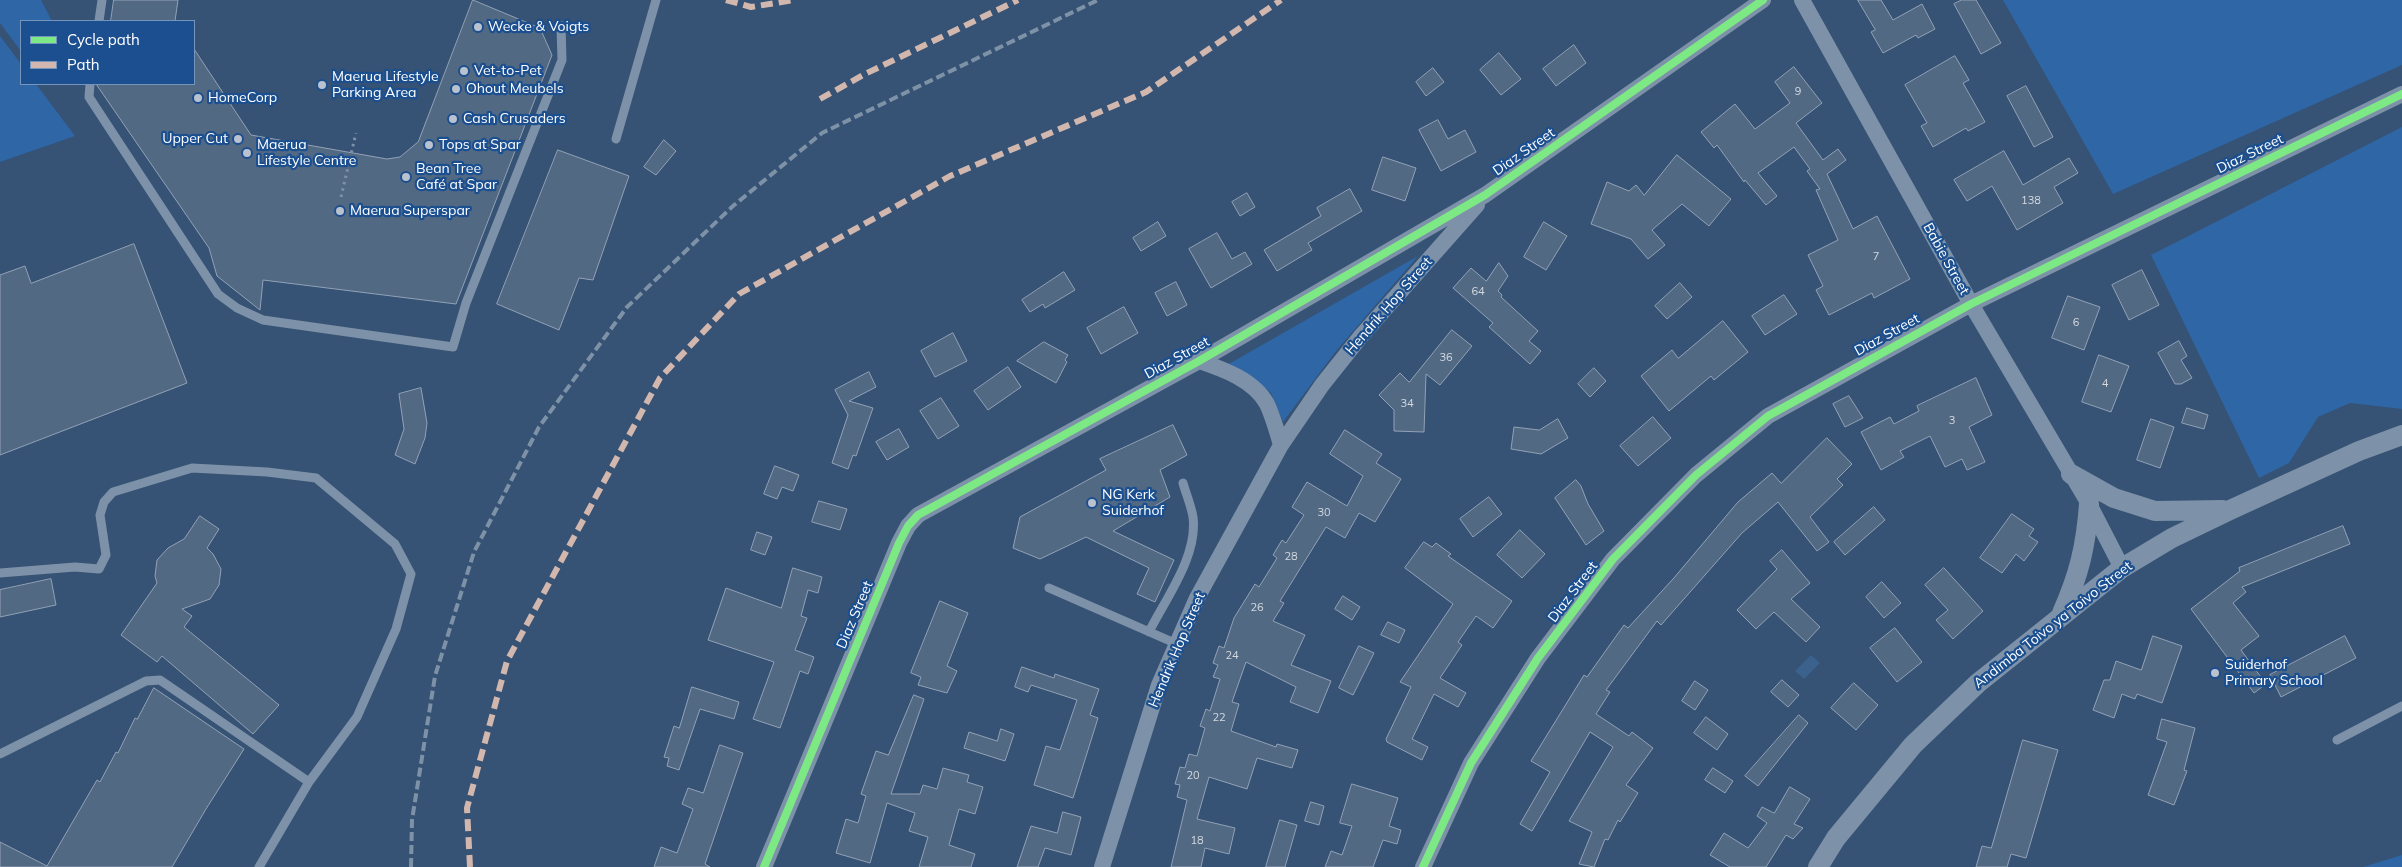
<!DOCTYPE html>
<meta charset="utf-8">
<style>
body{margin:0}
#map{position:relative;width:2402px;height:867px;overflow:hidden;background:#365274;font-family:Mulish,sans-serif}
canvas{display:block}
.legend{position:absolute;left:20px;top:20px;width:175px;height:65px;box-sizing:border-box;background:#1b4f8f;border:1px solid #7695bc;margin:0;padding:6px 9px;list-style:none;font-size:15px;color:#fff}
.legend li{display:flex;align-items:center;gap:10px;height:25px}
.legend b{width:25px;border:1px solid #7695bc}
</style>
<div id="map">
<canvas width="2402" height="867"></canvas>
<ul class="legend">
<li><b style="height:6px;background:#7ce984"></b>Cycle path</li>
<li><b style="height:6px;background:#d1b7ad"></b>Path</li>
</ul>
</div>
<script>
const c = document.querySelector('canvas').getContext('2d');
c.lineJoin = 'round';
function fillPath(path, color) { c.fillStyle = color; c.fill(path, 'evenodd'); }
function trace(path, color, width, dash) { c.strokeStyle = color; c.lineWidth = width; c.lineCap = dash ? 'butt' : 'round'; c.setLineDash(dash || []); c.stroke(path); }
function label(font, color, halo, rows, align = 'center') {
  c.font = font + ' Mulish,sans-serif'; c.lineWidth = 4.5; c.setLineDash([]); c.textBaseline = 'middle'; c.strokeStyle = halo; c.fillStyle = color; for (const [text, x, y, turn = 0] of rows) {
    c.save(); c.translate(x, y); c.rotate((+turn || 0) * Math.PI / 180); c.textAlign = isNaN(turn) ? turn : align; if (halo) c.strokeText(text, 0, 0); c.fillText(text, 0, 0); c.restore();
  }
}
const green = new Path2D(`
 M0 0H41L52 21H21L20 50 0 23Z
 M2003 0H2402V65L2113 194Z
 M0 36 21 64V84H36L75 136 0 162Z
 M2402 127V409L2350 403 2318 417 2289 463 2259 478 2151 255Z
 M1418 256 1336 351 1283 422 1271 393 1238 368 1227 365Z
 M2402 855V867H2363Z`);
const water = new Path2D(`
 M1811 655 1820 663 1804 679 1795 671Z`);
const building = new Path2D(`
 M114 0H178L175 21H111Z
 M473 0 540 28 552 55 456 304 263 280 260 310 217 276 209 248 96 84H194V49L251 135 387 159 400 157 418 142Z
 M1858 0H1881L1893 20 1922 4 1935 29 1918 38 1916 35 1883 53 1871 32 1875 30Z
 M1962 0H1976L2001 43 1981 54 1954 4Z
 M1574 45 1586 63 1556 86 1543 69Z
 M1499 53 1521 79 1501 95 1480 70Z
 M1955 56 1969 80 1963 83 1985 122 1968 131 1966 128 1933 147 1921 126 1927 123 1905 85Z
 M1794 67 1822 103 1796 123 1823 160 1838 149 1846 160 1827 174 1853 229 1877 216 1910 279 1874 298 1872 293 1829 315 1816 290 1823 286 1808 255 1838 240 1816 190 1820 189 1807 171 1810 169 1794 147 1758 173 1777 196 1766 205 1745 180 1744 182 1717 145 1714 148 1701 132 1735 104 1755 129 1790 103 1775 82Z
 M1433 68 1444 82 1426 96 1416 82Z
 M2026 86 2053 137 2034 147 2007 96Z
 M1438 120 1448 139 1465 130 1476 152 1441 171 1419 130Z
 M664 140 676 151 656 175 644 167Z
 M558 150 629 176 593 280 579 278 559 330 497 304Z
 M2004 151 2023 185 2069 158 2078 173 2054 187 2063 203 2017 230 1992 186 1967 201 1954 180Z
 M1677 155 1731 199 1709 226 1682 204 1652 230 1665 245 1648 259 1631 239 1591 224 1607 182 1629 191 1636 185 1644 195Z
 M1383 157 1416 168 1405 201 1372 190Z
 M1350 189 1362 211 1308 243 1312 250 1277 271 1264 250 1321 216 1317 208Z
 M1247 193 1255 207 1240 216 1232 202Z
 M1158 222 1166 236 1141 251 1133 238Z
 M1544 222 1567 236 1546 270 1524 257Z
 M1217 233 1232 259 1245 252 1252 264 1211 288 1189 249Z
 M134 244 187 383 0 455V275L25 266 31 283Z
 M1499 263 1508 276 1498 291 1502 295 1501 297 1538 331 1529 341 1541 351 1530 364 1489 327 1493 323 1453 288 1471 268 1486 281Z
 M2142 270 2159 305 2129 320 2112 285Z
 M1064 272 1075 290 1045 308 1043 304 1030 312 1022 300Z
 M1176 282 1187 305 1167 316 1155 293Z
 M1680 283 1692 297 1667 319 1655 306Z
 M1784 295 1797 314 1765 335 1752 316Z
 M2068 296 2100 307 2084 350 2052 338Z
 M1124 307 1138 333 1101 354 1087 328Z
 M1723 321 1748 352 1714 380 1711 376 1669 411 1641 376 1672 350 1678 358Z
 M1452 330 1472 346 1440 385 1426 374 1424 432 1394 431V410L1379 395 1400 373 1409 382Z
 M953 333 967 361 935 377 921 351Z
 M2179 341 2187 356 2181 360 2192 378 2181 384H2175L2158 353Z
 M1044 342 1068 355 1065 360 1067 362 1056 383 1017 361Z
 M2099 355 2129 366 2111 412 2082 402Z
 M1008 367 1021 387 988 410 974 391Z
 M1594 368 1606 381 1590 397 1578 384Z
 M869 372 876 387 849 401 873 408 856 456 853 455 848 469 832 463 848 415 835 390Z
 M1976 378 1992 415 1969 427 1985 462 1967 470 1962 459 1945 467 1930 436 1900 451 1904 457 1881 470 1861 432 1890 417 1894 424 1919 411 1917 406Z
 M421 388 427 423 425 438 415 464 395 455 404 429 399 394Z
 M1849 396 1863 418 1845 427 1833 404Z
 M941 398 959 426 938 439 920 411Z
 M2187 408 2208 415 2204 429 2182 423Z
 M1653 417 1671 438 1638 466 1620 446Z
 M1558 419 1568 438 1541 454 1511 449 1514 427 1539 430Z
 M2151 419 2174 427 2160 468 2137 460Z
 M1173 425 1187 455 1160 470 1170 497 1113 531 1174 560 1155 602 1137 594 1149 568 1086 537 1040 559 1013 548 1020 517 1106 470 1100 459Z
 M899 429 909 447 887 460 876 442Z
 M1345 430 1382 454 1376 463 1401 479 1375 522 1359 513 1345 538 1326 527 1280 601 1284 603 1273 621 1305 635 1291 665 1331 681 1318 713 1290 702 1296 687 1246 662 1232 702 1239 704 1231 731 1276 747 1277 744 1298 750 1292 768 1257 758 1247 789 1209 777 1197 819 1235 828 1229 854 1205 848 1201 867H1171L1187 800 1177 797 1180 785 1175 784 1180 767 1185 768 1189 754 1197 756 1205 728 1200 726 1206 709 1210 711 1220 679 1213 677 1218 665 1213 663 1219 646 1224 648 1234 618 1255 584 1259 587 1277 558 1273 555 1282 540 1286 543 1304 515 1292 507 1307 482 1347 506 1363 476 1330 454Z
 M1827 438 1852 464 1837 479 1843 485 1810 517 1829 542 1817 551 1778 502 1742 533 1661 625 1657 621 1606 690 1610 692 1596 714 1629 736 1632 732 1653 748 1626 785 1638 793 1620 822 1618 820 1608 840 1605 839 1594 867 1579 864 1592 832 1569 821 1613 747 1590 732 1532 831 1520 824 1550 772 1531 761 1584 675 1587 677 1624 625 1628 628 1673 579 1738 502 1772 473 1781 483Z
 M775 466 799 475 793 491 782 487 777 499 764 494Z
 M1576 480 1581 486 1588 504 1604 531 1586 545 1555 498Z
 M1489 497 1502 514 1473 537 1460 519Z
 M819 501 847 509 840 530 812 522Z
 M1874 507 1885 520 1845 555 1834 542Z
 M2012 514 2034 529 2029 536 2038 542 2024 561 2016 554 2002 573 1980 558Z
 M200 516 219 529 207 548 213 554 221 569 219 585 210 599 182 609 192 616 184 627 279 705 253 734 162 656 157 662 121 635 157 583 155 576 157 560 168 548 184 539Z
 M2343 526 2350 544 2242 587 2246 592 2233 603 2259 636 2241 650 2266 684 2254 693 2191 609 2240 571 2239 568Z
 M1520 530 1545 554 1522 578 1497 555Z
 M757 532 772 537 765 555 751 550Z
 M1424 542 1432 547 1436 543 1451 554 1448 556 1512 601 1493 628 1476 616 1458 642 1462 645 1440 678 1466 693 1458 707 1434 694 1412 739 1428 747 1422 760 1387 742 1386 739 1411 687 1400 682 1453 604 1405 568Z
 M1782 550 1810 583 1791 599 1820 627 1806 642 1774 612 1756 629 1737 610 1777 569 1770 561Z
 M793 568 822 577 818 593 808 590 801 616 807 618 795 650 814 657 808 674 800 671 780 728 753 719 774 662 708 640 726 588 781 608Z
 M1944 568 1983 611 1953 639 1936 620 1948 610 1925 585Z
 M51 579 56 605 0 617V590Z
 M1882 582 1901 603 1884 618 1866 597Z
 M1343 596 1360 607 1352 620 1335 609Z
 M940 601 968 613 947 666 957 671 947 693 918 685 921 677 911 673Z
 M1388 622 1405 630 1399 643 1381 635Z
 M1895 628 1922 662 1897 682 1870 648Z
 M2153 636 2182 646 2162 703 2137 694 2135 699 2122 694 2114 718 2093 710 2104 680H2110L2116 661 2141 670Z
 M2345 636 2356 658 2281 697 2270 675Z
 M1359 646 1374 653 1353 695 1339 688Z
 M1022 667 1054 678 1055 674 1099 689 1090 715 1098 718 1073 798 1034 785 1046 746 1060 750 1077 700 1031 685 1028 692 1015 687Z
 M1782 680 1799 695 1788 707 1771 692Z
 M1695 681 1708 690 1695 710 1682 701Z
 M1854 683 1878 705 1856 730 1831 708Z
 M692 687 739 702 734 719 700 709 679 770 667 766 669 758 664 757 674 726 679 728Z
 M154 688 244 749 206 809 172 867H0V842L47 866 97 780 100 782 116 752 118 753 135 718 137 719Z
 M914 695 924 699 891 794H920L923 785 937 789 943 768 969 775 967 782 983 787 975 814 959 809 949 845 975 854 971 867H919L928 837 909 831 915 813 887 803 870 863 836 853 846 819 858 823 866 796 861 794 876 751 888 755Z
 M1799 715 1808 723 1758 786 1745 776Z
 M1706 717 1728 734 1717 750 1694 733Z
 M2162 719 2195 728 2184 770 2187 771 2174 805 2148 795 2167 742 2157 739Z
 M1001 729 1014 734 1005 761 964 748 969 732 997 741Z
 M2023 740 2058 750 2026 858 2011 854 2007 867H1976L1982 846 1991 848Z
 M720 745 743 753 705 864 710 867H654L661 847 677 853 693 809 682 804 688 788 703 793Z
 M1713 768 1733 781 1725 793 1705 780Z
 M1352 784 1398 798 1389 826 1401 830 1397 844 1383 840 1373 867H1325L1331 851 1342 855 1352 826 1340 823Z
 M1790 787 1810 799 1794 824 1803 828 1793 839 1786 835 1766 867H1730L1710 855 1724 833 1748 848 1767 823 1757 816 1762 807 1774 813Z
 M1311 802 1324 806 1319 825 1305 821Z
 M1063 812 1081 817 1071 855 1045 848 1038 867H1017L1031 826 1057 833Z
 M1280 820 1297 825 1285 867H1266Z`);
const path = new Path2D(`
 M341 197 356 133`);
const service = new Path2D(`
 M99 21 102 0
 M90 84 89 97 218 294 237 308 263 320 453 347 466 303 562 60 561 26
 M616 139 656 0
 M0 573 75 567 99 569 106 555 100 515 104 502 113 492 192 468 267 472 316 478 395 544 411 574 396 629 357 717 309 782 259 867
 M1049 588 1177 644
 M1149 632C1166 598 1198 556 1193 517 1191 505 1186 494 1183 483
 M2337 740 2402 706
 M0 754 146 681 160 680 309 782`);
const minor = new Path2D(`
 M1802 0 1971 304 2089 504 2122 568
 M1199 361C1223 369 1254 380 1267 404 1273 417 1277 431 1281 445
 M764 867 899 543 908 526 918 515 1199 361 1485 195 1763 0
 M1102 867 1159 685 1197 598 1281 445 1322 385 1361 336 1477 205
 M1423 867 1471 763 1538 658 1613 559 1696 475 1768 416 1971 304 2402 94`);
const tertiary = new Path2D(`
 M2071 474 2114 498 2155 511 2223 510
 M2062 613C2079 575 2086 546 2089 504
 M1818 867 1836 838 1913 745 1978 683 2122 568 2172 538 2230 510 2359 451 2402 435`);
const rail = new Path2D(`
 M411 867 412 820 435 676 474 552 539 427 627 307 733 206 822 133 1098 0`);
const quiet = new Path2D(`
 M726 0 751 7 794 0
 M820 99 865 74 1018 0
 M470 867 467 808 507 661 660 378 739 294 950 176 1146 92 1281 0`);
const cycleway = new Path2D(`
 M764 867 899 543 908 526 918 515 1199 361 1485 195 1763 0
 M1423 867 1471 763 1538 658 1613 559 1696 475 1768 416 1971 304 2402 94`);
const markers = [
 [478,27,5,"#b9c2ce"],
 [464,71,5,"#b9c2ce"],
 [322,85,5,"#b9c2ce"],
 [456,89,5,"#b9c2ce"],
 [198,98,5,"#b9c2ce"],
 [453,119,5,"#b9c2ce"],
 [238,139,5,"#b9c2ce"],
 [429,145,5,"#b9c2ce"],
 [247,153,5,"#b9c2ce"],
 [406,177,5,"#b9c2ce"],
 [340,211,5,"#b9c2ce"],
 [1092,503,5,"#b9c2ce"],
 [2215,673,5,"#b9c2ce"]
];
const numberNames = [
 ["9",1798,92],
 ["138",2031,201],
 ["7",1876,257],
 ["64",1478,292],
 ["6",2076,323],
 ["36",1446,358],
 ["4",2105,384],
 ["34",1407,404],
 ["3",1952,421],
 ["30",1324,513],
 ["28",1291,557],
 ["26",1257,608],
 ["24",1232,656],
 ["22",1219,718],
 ["20",1193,776],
 ["18",1197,841]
];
const poiNames = [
 ["Wecke & Voigts",488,27],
 ["Vet-to-Pet",474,71],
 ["Maerua Lifestyle",332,77],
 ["Parking Area",332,93],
 ["Ohout Meubels",466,89],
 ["HomeCorp",208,98],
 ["Cash Crusaders",463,119],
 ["Upper Cut",228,139,"right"],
 ["Maerua",257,145],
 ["Lifestyle Centre",257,161],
 ["Tops at Spar",439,145],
 ["Bean Tree",416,169],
 ["Café at Spar",416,185],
 ["Maerua Superspar",350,211],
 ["NG Kerk",1102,495],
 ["Suiderhof",1102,511],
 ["Suiderhof",2225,665],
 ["Primary School",2225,681]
];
const streetNames = [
 ["Diaz Street",1524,152,-35],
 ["Diaz Street",2250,154,-26],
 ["Babie Street",1946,259,61],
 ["Hendrik Hop Street",1389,306,-49],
 ["Diaz Street",1887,335,-29],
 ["Diaz Street",1177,358,-29],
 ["Diaz Street",1573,592,-53],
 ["Diaz Street",855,615,-67],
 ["Andimba Toivo ya Toivo Street",2053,625,-38],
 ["Hendrik Hop Street",1177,650,-67]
];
fillPath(green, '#2f66a5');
fillPath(water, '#3b618d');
fillPath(building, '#526984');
trace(building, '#92a2b6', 1);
trace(path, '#7d92a8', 3, [2.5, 4]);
trace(service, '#7d92a8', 9);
trace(minor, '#7d92a8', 16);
trace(tertiary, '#7d92a8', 20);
trace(rail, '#7e92a7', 4, [9, 4]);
trace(quiet, '#d1b7ad', 6, [12, 6]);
trace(cycleway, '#7ce984', 8);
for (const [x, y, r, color] of markers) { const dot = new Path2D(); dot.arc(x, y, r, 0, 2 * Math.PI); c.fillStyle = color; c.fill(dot); trace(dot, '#1b4f8f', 2); }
label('11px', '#d4dae0', null, numberNames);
label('14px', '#fff', '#1b4f8f', poiNames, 'left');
label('14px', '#fff', '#1b4f8f', streetNames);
</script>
